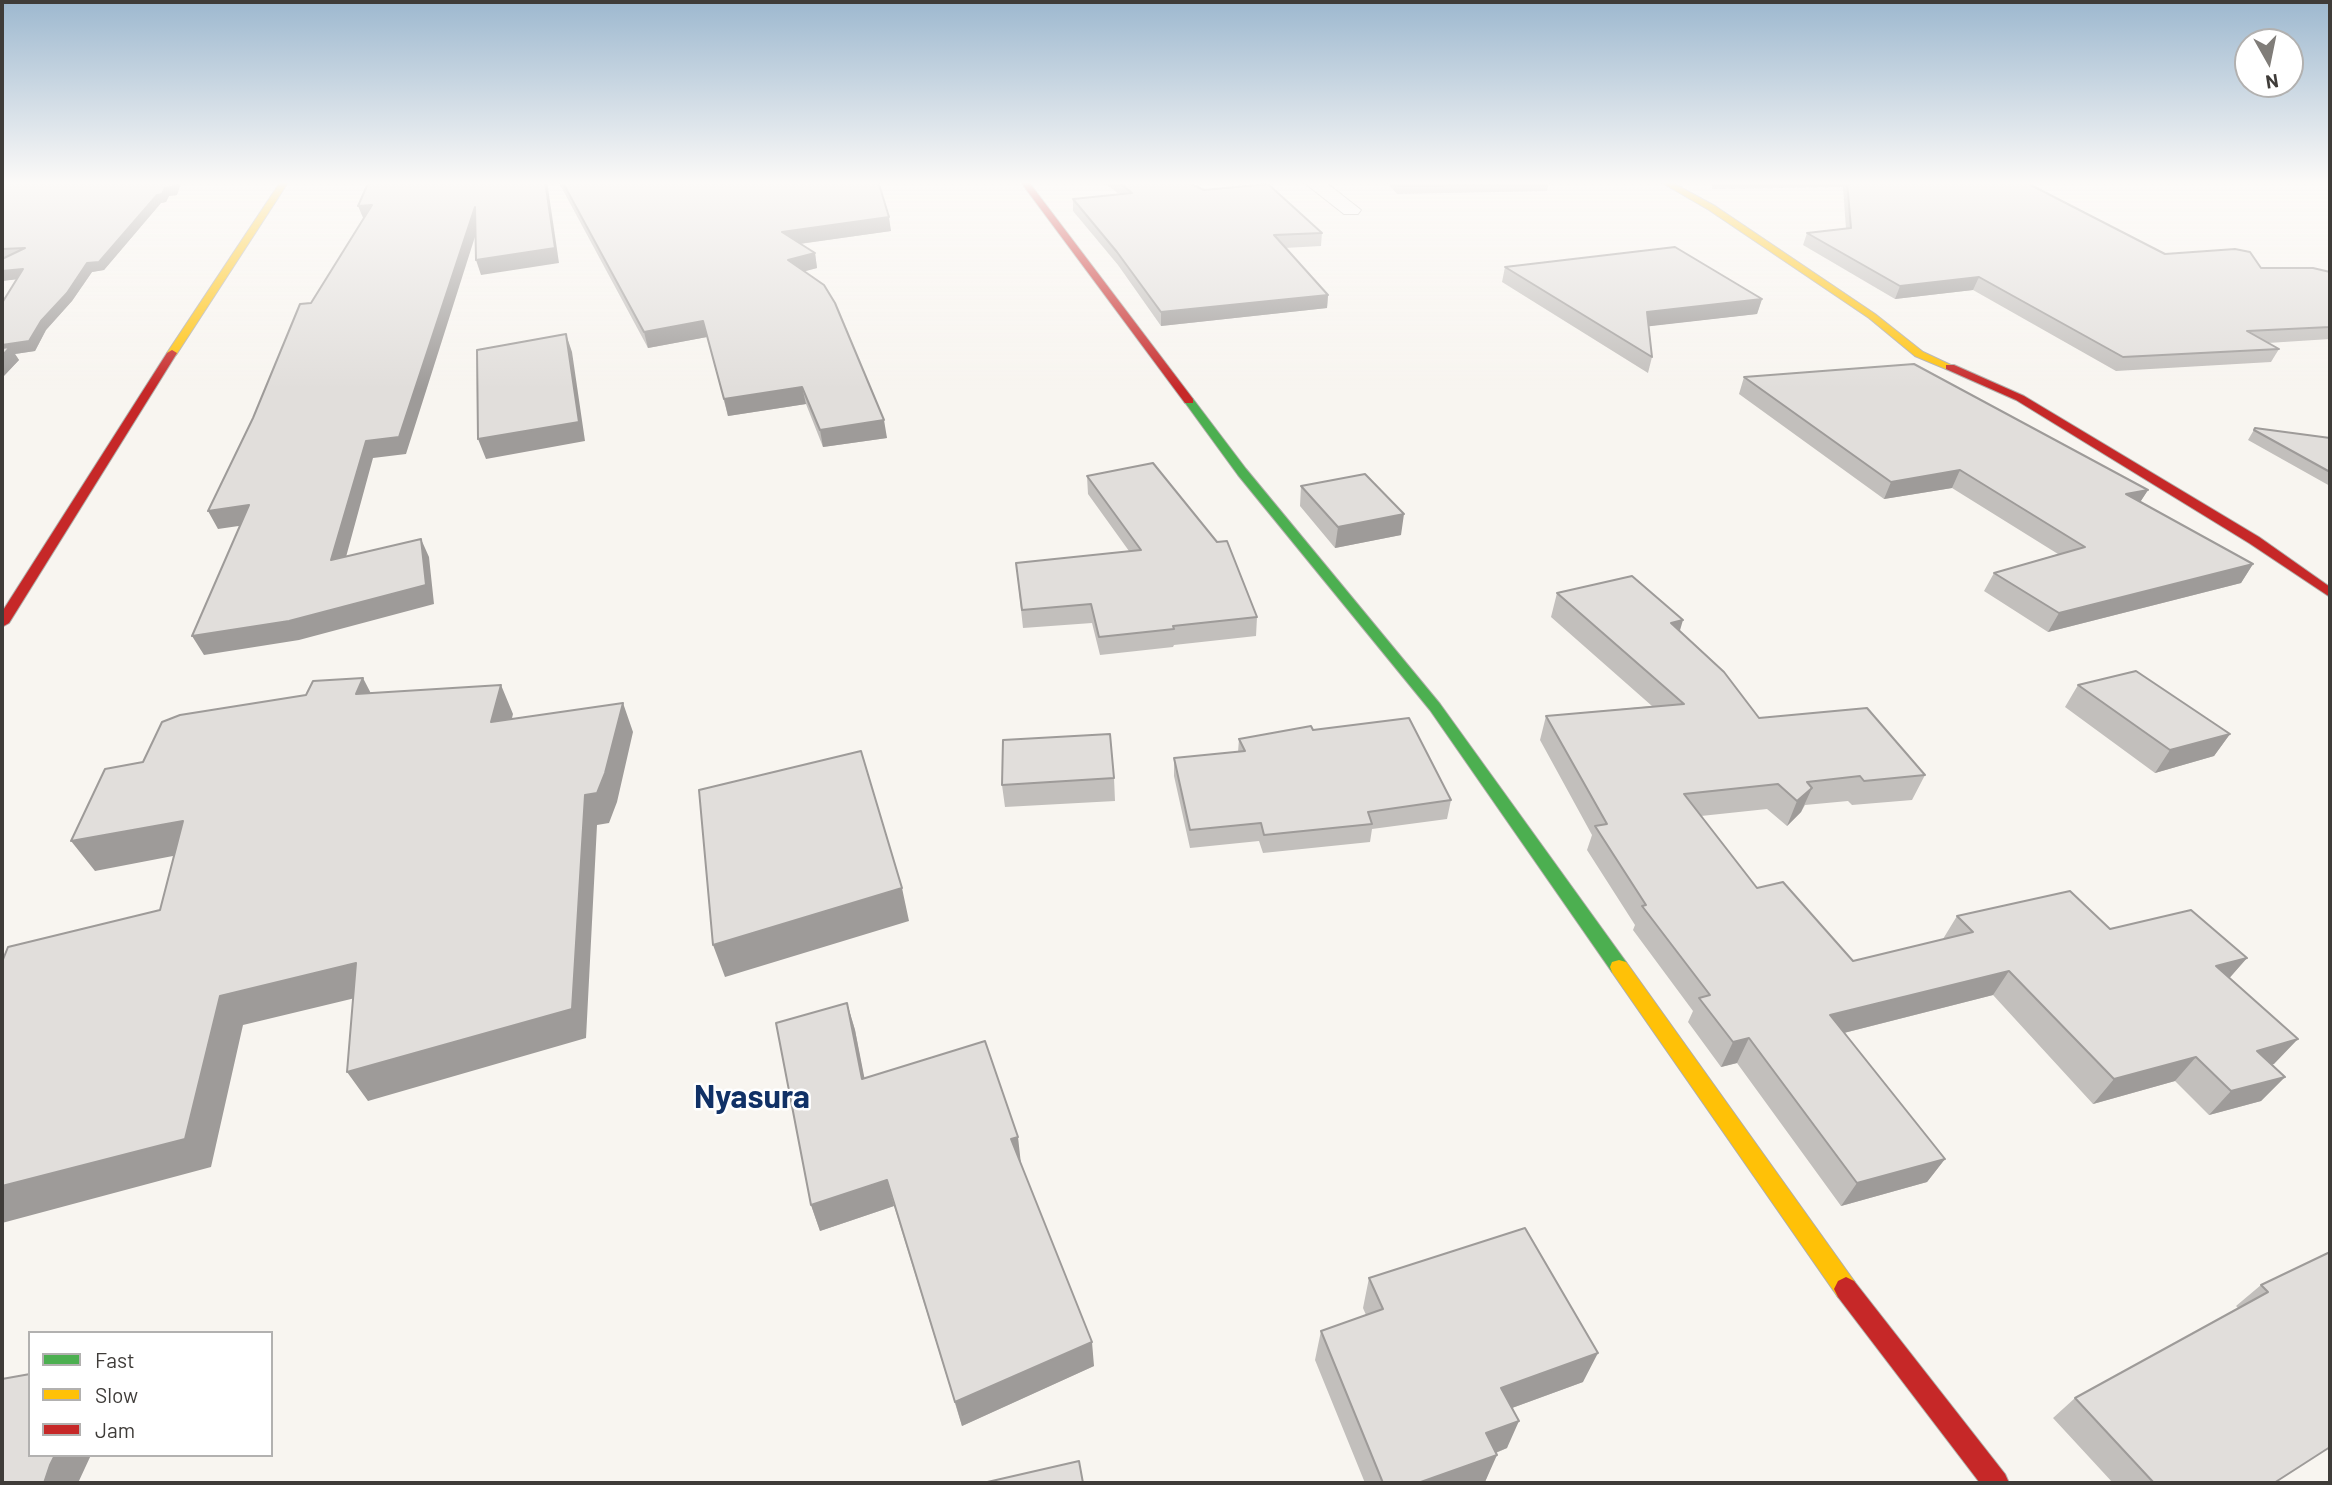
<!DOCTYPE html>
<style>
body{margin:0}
#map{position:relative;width:2332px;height:1485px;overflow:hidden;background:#f8f5f0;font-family:Barlow,sans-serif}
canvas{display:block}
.frame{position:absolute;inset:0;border:4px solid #3f3c39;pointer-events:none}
.legend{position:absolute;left:28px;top:1331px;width:245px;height:126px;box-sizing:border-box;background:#fff;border:2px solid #b2b1b0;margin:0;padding:9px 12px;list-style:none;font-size:21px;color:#3f3c39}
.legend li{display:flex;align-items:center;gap:14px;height:35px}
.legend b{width:35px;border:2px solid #b2b1b0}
.north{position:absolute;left:2234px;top:28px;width:70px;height:70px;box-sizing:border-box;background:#fff;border:2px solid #b2b1b0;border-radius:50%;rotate:171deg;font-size:19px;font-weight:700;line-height:28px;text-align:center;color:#3f3c39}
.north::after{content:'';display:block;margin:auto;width:24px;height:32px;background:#807d79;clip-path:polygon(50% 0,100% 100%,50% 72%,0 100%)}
</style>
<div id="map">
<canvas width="2332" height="1485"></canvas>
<div class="frame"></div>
<ul class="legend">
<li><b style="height:9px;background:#4caf50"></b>Fast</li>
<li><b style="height:9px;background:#ffc107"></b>Slow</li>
<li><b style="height:9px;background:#c62828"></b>Jam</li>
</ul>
<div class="north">N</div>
</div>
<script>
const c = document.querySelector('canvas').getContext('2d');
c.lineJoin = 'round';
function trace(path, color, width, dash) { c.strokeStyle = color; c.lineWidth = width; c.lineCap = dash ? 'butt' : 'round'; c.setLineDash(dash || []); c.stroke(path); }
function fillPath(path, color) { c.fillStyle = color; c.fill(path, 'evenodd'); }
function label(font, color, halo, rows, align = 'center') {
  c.font = font + ' Barlow,sans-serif'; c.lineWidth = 5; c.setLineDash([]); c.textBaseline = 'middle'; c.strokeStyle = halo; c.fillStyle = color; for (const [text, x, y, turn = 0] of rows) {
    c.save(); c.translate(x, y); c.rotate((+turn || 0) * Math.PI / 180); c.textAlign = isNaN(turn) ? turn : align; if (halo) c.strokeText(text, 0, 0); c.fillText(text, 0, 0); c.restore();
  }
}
const street = new Path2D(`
 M1302 181H1324L1361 210 1358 214H1344Z`);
const fast = new Path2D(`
 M1189 398 1193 399 1246 469 1440 704 1626 962 1628 967 1626 972 1619 974 1612 972 1430 710 1238 475 1184 401Z`);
const slow = new Path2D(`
 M281 181H289L176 355H168L167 353Z
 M1659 181H1669L1715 206 1875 314 1923 352 1955 367 1946 369 1915 356 1869 318 1709 210Z
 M1619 960 1626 962 1854 1281 1858 1289 1854 1297 1846 1301 1838 1297 1612 972 1610 967 1612 962Z`);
const jam = new Path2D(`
 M1020 181H1028L1193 399V403H1185Z
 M172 350 177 353 9 623 2 627V612L167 353Z
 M1946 365H1954L2024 396 2259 537 2330 587V597L2249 543 2016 400 1946 369Z
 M1846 1277 1854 1281 2005 1474 2009 1483H1980L1838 1297 1834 1289 1838 1281Z`);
const wall = new Path2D(`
 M2 181 177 195 169 196 166 202 161 203 104 270 92 272 72 301 46 330 35 351 15 354 19 360 2 378 17 279 2 281V259L5 257H2Z
 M558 181H878L891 231 800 244 815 253 817 268 805 271 887 438 823 447 806 404 728 416 707 337 648 348Z
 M1102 181H1185L1204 190 1322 233 1321 246 1285 248 1328 295 1327 308 1161 326 1118 265 1073 211V199L1119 194Z
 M1385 181H1545L1549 183 1547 191 1397 194Z
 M1712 181H2023L2165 254 2261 268 2330 272V339L2268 343 2279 349 2271 362 2116 371 1973 290 1895 299 1803 245 1807 233 1846 229 1843 187 1712 189Z
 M1505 267 1762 299 1757 314 1648 326 1652 357 1648 373 1502 282Z
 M1744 377 2148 490 2140 502 2253 564 2241 583 2048 632 1984 591 1994 573 2058 554 1952 488 1884 499 1739 394Z
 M2255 428 2330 438V486L2248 440Z
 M1087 476 1257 617 1256 636 1174 645 1173 647 1100 655 1092 623 1023 628 1016 563 1129 551 1088 494Z
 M1301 486 1401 535 1335 548 1300 506Z
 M1557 593 1680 632 1759 718 1925 775 1912 800 1852 805 1848 801 1805 805 1801 812 1787 826 1767 809 1701 816 1757 888 1853 961 1943 939 1957 916 2110 929 2247 958 2229 978 2274 1064H2272L2285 1077 2261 1101 2209 1115 2175 1081 2093 1104 1993 995 1844 1033 1945 1159 1927 1182 1841 1206 1737 1063 1721 1067 1688 1022 1693 1011 1633 930 1635 925 1587 850 1592 835 1540 740 1546 716 1652 706 1551 617Z
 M2078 685 2230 734 2214 756 2155 773 2065 707Z
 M1313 730 1451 800 1447 819 1372 829 1370 842 1263 853 1259 841 1190 848 1174 776V758L1238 752 1239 739Z
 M1114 778 1115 801 1005 807 1002 785Z
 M847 1003 855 1030 864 1079 1021 1164 1094 1366 962 1426 894 1206 820 1231 811 1205Z
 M2330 1252 2275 1483H2113L2053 1418 2075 1398 2239 1309 2236 1306 2261 1285Z
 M1369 1278 1583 1382 1512 1408 1507 1448 1496 1453 1485 1482 1480 1483H1365L1315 1360 1321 1331 1366 1315 1363 1308Z`);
const shadedWall = new Path2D(`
 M175 181H182L177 195 169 196 166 202 161 203 104 270 92 272 72 301 46 330 35 351 15 354 19 360 2 378V345L41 321 87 263 157 195Z
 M545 181H547L559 263 481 275 476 260Z
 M372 205 364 220 358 206Z
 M475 207 480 221 406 454 373 458 340 579 331 560 366 441Z
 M889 217 891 231 784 246 782 232Z
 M815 253 817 268 791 275 788 260Z
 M23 269 28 278 2 281V271Z
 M1979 277 1973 290 1895 299 1900 286Z
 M1328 295 1327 308 1161 326V312Z
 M1762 299 1757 314 1643 327 1647 312Z
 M703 321 707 337 648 348 644 332Z
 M566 334 572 352 585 441 486 459 478 439Z
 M802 387 806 404 728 416 724 399Z
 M884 420 887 438 823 447 820 430Z
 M1960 470 1952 488 1884 499 1891 482Z
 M2148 490 2137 507 2126 494Z
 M249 505 259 523 218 529 208 511Z
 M1404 514 1401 535 1335 548 1338 527Z
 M421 539 429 557 434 604 299 640 204 655 192 636Z
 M2253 564 2241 583 2048 632 2059 613Z
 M1683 620 1676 644 1671 623Z
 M363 678 378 707 356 694Z
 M501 685 513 714 504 751 491 722Z
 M623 703 633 732 617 802 609 823 597 825 586 1038 368 1101 347 1072 585 795Z
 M2230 734 2214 756 2155 773 2170 750Z
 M1812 788 1801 812 1787 826 1797 801Z
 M183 821 204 850 95 871 71 841Z
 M902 888 909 921 725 977 713 945Z
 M2247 958 2226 982 2216 966Z
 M356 963 376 993 243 1025 211 1167 2 1223V1186L220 996Z
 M2009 971 1993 995 1816 1040 1830 1015Z
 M847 1003 855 1030 870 1106 862 1079Z
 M1749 1038 1737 1063 1721 1067 1733 1042Z
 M2298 1039 2274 1064 2234 1075 2257 1051Z
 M2196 1057 2175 1081 2093 1104 2114 1079Z
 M2285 1077 2261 1101 2209 1115 2231 1091Z
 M1018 1137 1021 1164 1015 1166 1011 1139Z
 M1945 1159 1927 1182 1841 1206 1857 1183Z
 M887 1180 894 1206 820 1231 811 1205Z
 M1092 1342 1094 1366 962 1426 955 1402Z
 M1598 1353 1583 1382 1490 1416 1501 1388Z
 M1519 1421 1507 1448 1475 1461 1486 1433Z
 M55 1455H91L78 1483H44L50 1465Z
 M1497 1455 1485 1482 1480 1483H1418Z`);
const building = new Path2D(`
 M2 181H175L173 187 165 188 162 194 157 195 99 262 87 263 67 293 41 321 29 341 2 345V303L23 269 2 271V259L25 248 2 249Z
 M369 181H545L555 248 476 260 475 207 399 437 366 441 331 560 421 539 426 585 289 621 192 636 249 505 208 511 253 418 300 304 311 303 372 205 358 206Z
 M562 181H878L889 217 782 232 815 253 788 260 824 285 835 303 884 420 820 430 802 387 724 399 703 321 644 332Z
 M1117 181H1185L1204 190 1268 184 1322 233 1274 235 1328 295 1161 312 1117 252 1073 199 1132 193Z
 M1394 181H1545L1549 183 1398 186Z
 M1847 181H2023L2165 254 2235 249 2250 252 2261 268H2313L2330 272V327L2247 331 2279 349 2123 357 1979 277 1900 286 1807 233 1851 228Z
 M1675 247 1762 299 1647 312 1652 357 1505 267Z
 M566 334 579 422 478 439 477 350Z
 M10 347 2 356V348Z
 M1914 364 2148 490 2126 494 2253 564 2059 613 1994 573 2085 547 1960 470 1891 482 1744 377Z
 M2255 428 2330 438V472L2254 430Z
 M1153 463 1217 542 1227 541 1257 617 1173 626 1174 629 1099 637 1091 604 1022 610 1016 563 1141 550 1087 476Z
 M1365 474 1404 514 1338 527 1301 486Z
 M1632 576 1683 620 1671 623 1724 672 1759 718 1867 708 1925 775 1864 781 1860 776 1807 782 1812 788 1797 801 1778 784 1684 794 1757 888 1783 882 1853 961 1973 932 1957 916 2070 891 2110 929 2191 910 2247 958 2216 966 2298 1039 2257 1051 2285 1077 2231 1091 2196 1057 2114 1079 2009 971 1830 1015 1945 1159 1857 1183 1749 1038 1733 1042 1699 998 1710 995 1642 906 1646 905 1595 826 1607 824 1546 716 1684 704 1557 593Z
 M2136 671 2230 734 2170 750 2078 685Z
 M363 678 356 694 501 685 491 722 623 703 605 773 597 793 585 795 572 1009 347 1072 356 963 220 996 185 1139 2 1186V962L8 947 160 910 183 821 71 841 105 769 143 762 162 722 180 715 306 695 313 681Z
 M1409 718 1451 800 1368 812 1372 824 1264 835 1261 823 1190 830 1174 758 1245 751 1239 739 1311 726 1313 730Z
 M1110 734 1114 778 1002 785 1003 740Z
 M861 751 902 888 713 945 699 790Z
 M847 1003 862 1079 985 1041 1018 1137 1011 1139 1092 1342 955 1402 887 1180 811 1205 776 1023Z
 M1525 1228 1598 1353 1501 1388 1519 1421 1486 1433 1497 1455 1418 1483H1383L1321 1331 1383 1309 1369 1278Z
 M2330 1252V1447L2274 1483H2154L2075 1398 2268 1292 2261 1285Z
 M30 1374V1455H55L50 1465 44 1483H2V1379Z
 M1079 1461 1083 1483H983Z`);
const nearNeighbourhoodnames = [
 ["Nyasura",752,1097]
];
trace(street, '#b0aeaa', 2);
trace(fast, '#b0aeaa', 2);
trace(slow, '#b0aeaa', 2);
trace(jam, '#b0aeaa', 2);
fillPath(street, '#fefefd');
fillPath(fast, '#4caf50');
fillPath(slow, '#ffc107');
fillPath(jam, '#c62828');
fillPath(wall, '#c2bfbc');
fillPath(shadedWall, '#9e9b99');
fillPath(building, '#e1dedb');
trace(building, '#9e9b99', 2);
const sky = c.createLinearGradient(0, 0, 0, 389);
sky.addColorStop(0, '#9db8cf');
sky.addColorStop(0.47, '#fcfaf8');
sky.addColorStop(1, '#fcfaf800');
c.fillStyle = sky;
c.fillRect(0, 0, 2332, 389);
label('bold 32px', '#113166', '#fff', nearNeighbourhoodnames);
</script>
